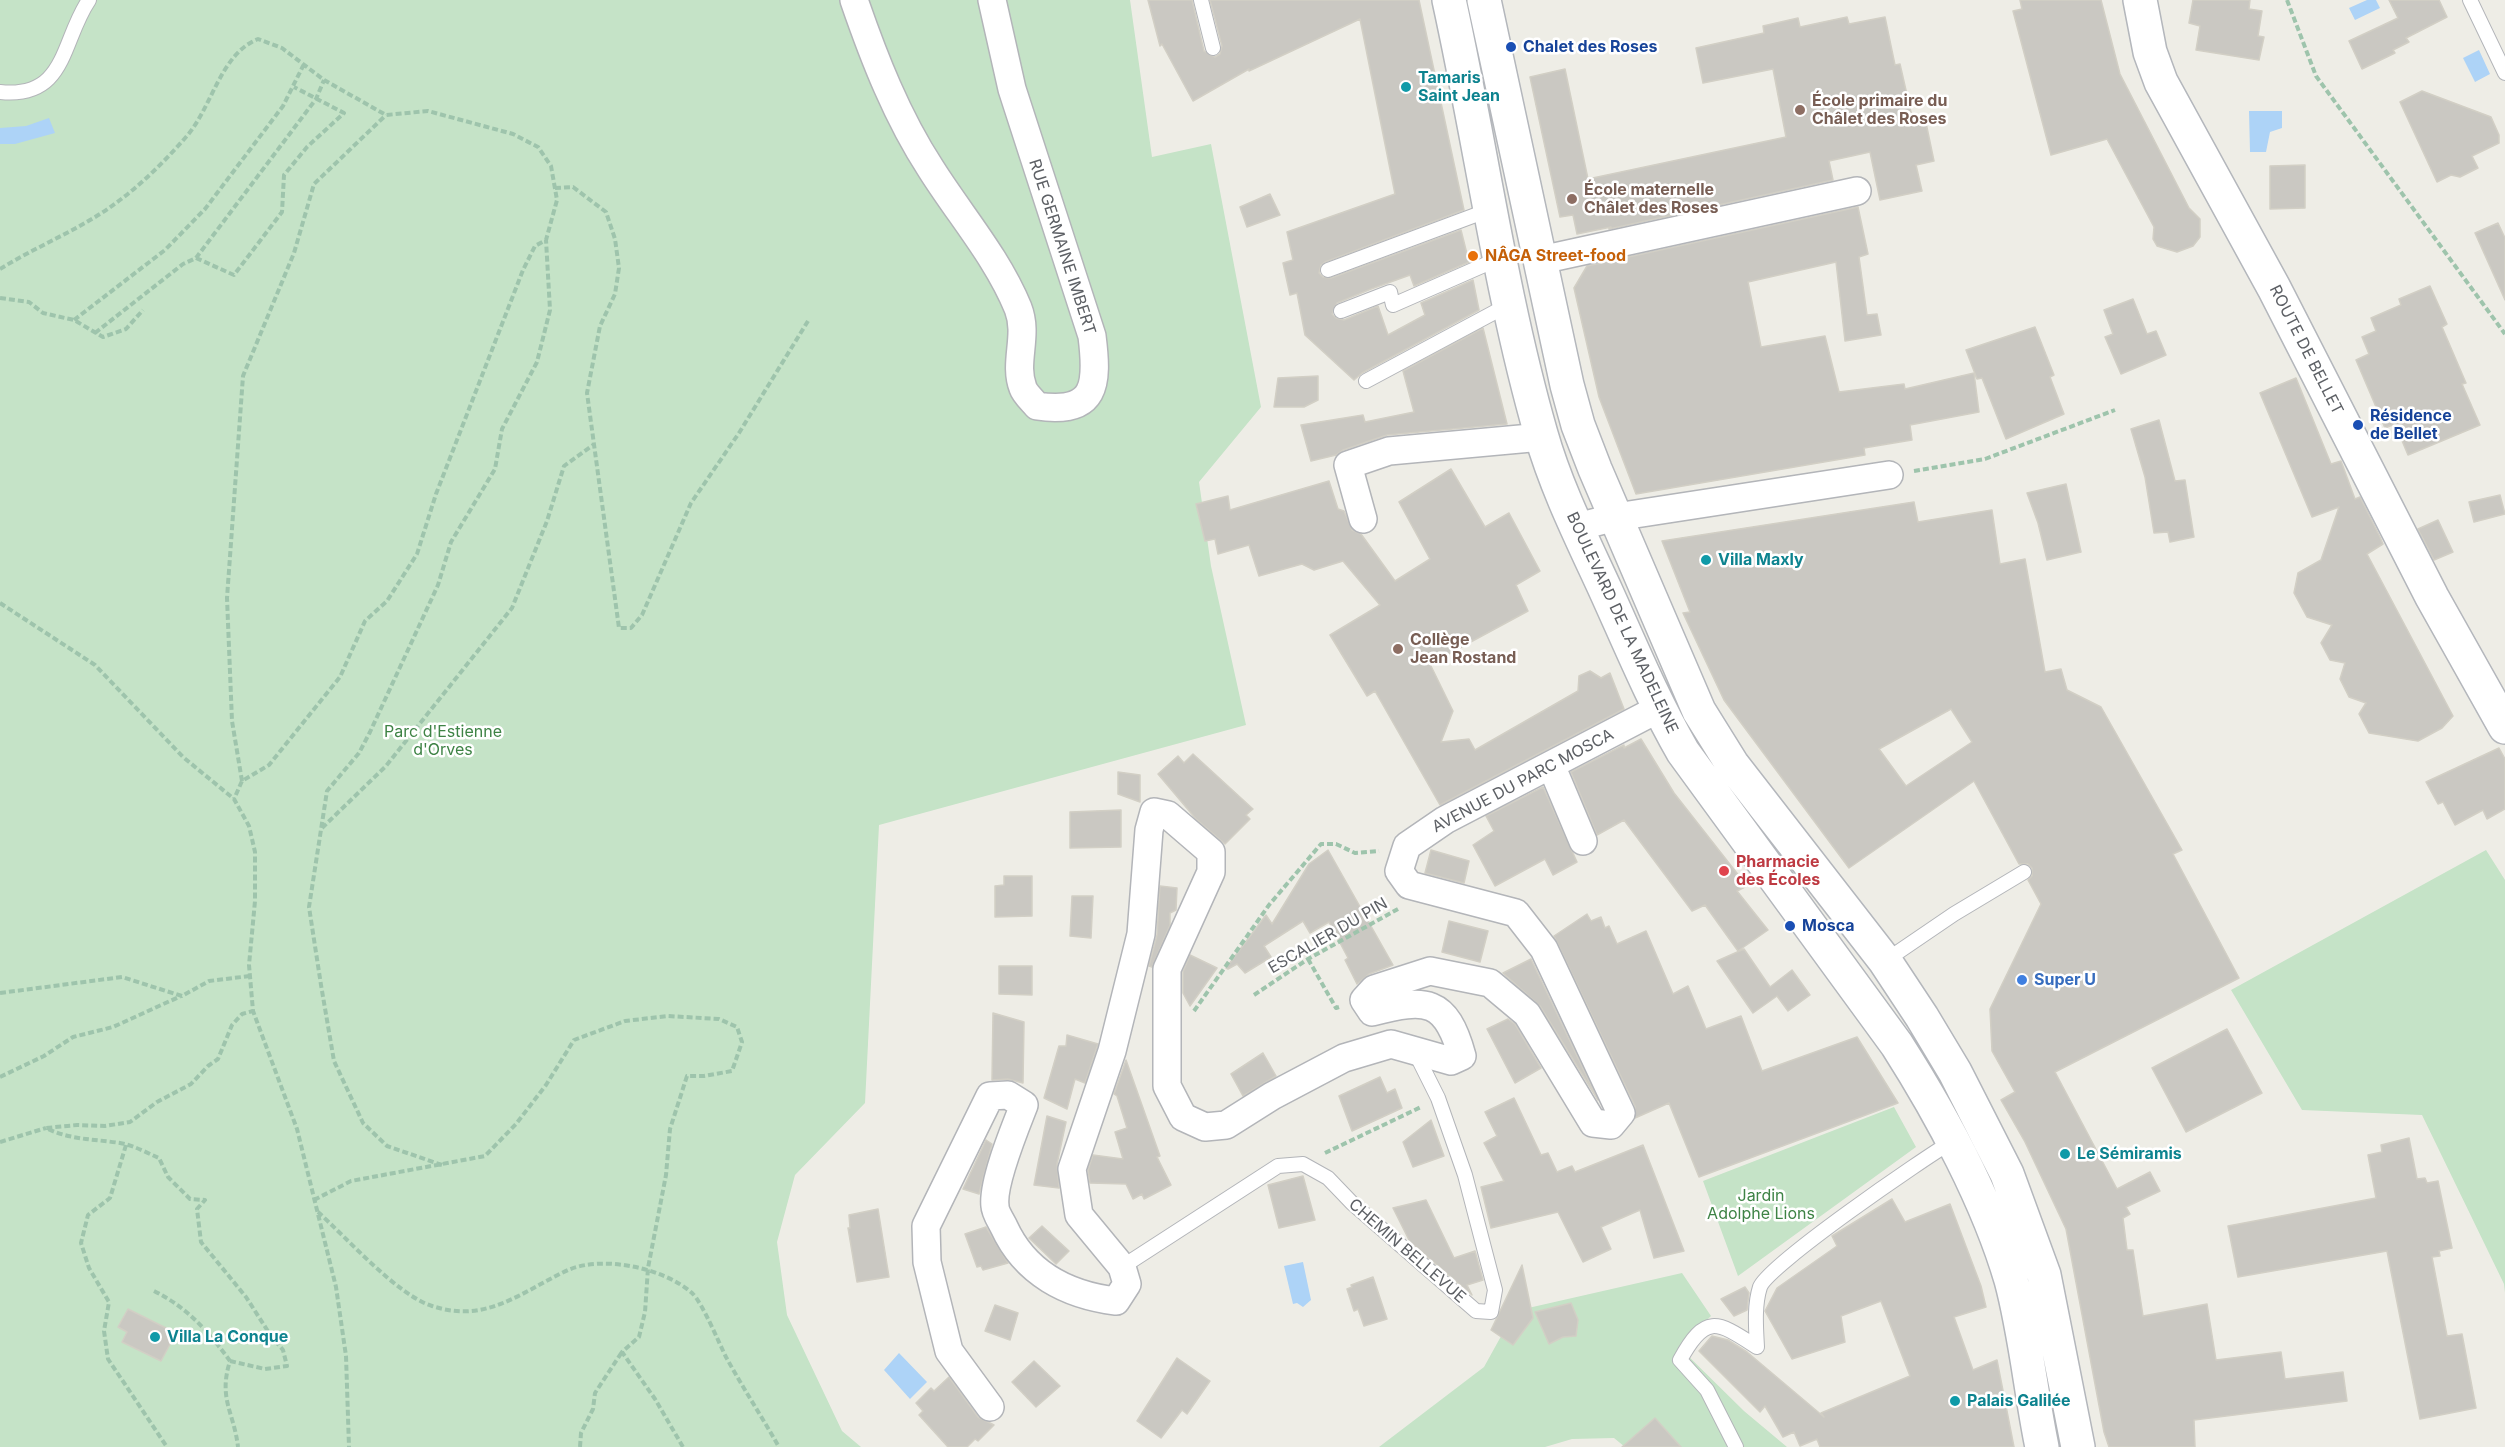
<!DOCTYPE html>
<meta charset="utf-8">
<style>
body{margin:0}
canvas{display:block;background:#eeede6}
</style>
<canvas width="2505" height="1447"></canvas>
<script>
const c = document.querySelector('canvas').getContext('2d');
c.lineJoin = 'round';
function fillPath(path, color) { c.fillStyle = color; c.fill(path, 'evenodd'); }
function trace(path, color, width, dash) { c.strokeStyle = color; c.lineWidth = width; c.lineCap = dash ? 'butt' : 'round'; c.setLineDash(dash || []); c.stroke(path); }
function label(font, color, halo, rows, align = 'center') {
  c.font = font + ' Inter,sans-serif'; c.lineWidth = 5; c.setLineDash([]); c.textBaseline = 'middle'; c.strokeStyle = halo; c.fillStyle = color; for (const [text, x, y, turn = 0] of rows) {
    c.save(); c.translate(x, y); c.rotate((+turn || 0) * Math.PI / 180); c.textAlign = isNaN(turn) ? turn : align; if (halo) c.strokeText(text, 0, 0); c.fillText(text, 0, 0); c.restore();
  }
}
const green = new Path2D(`
 M0 0H1130L1152 157 1211 144 1261 407 1199 482 1211 566 1246 725 879 825 865 1103 795 1175 777 1242 787 1315 842 1431 861 1447H0Z
 M2486 850 2505 880V1293L2504 1284 2422 1115 2302 1110 2231 990Z
 M1894 1107 1916 1147 1738 1276 1703 1181Z
 M1682 1273 1711 1316 1679 1347 1744 1411 1787 1447H1625L1614 1438 1572 1439 1545 1447H1379L1484 1367 1515 1311Z`);
const water = new Path2D(`
 M2367 0H2376L2380 8 2355 20 2349 8Z
 M2479 50 2490 74 2475 82 2463 58Z
 M2249 111H2282V128L2270 132 2266 152H2250Z
 M49 118 55 133 15 144H0V128L26 126Z
 M1303 1262 1311 1300 1303 1307 1297 1303 1293 1304 1284 1266Z
 M899 1353 927 1382 910 1399 884 1370Z`);
const building = new Path2D(`
 M1148 0H1192L1204 51 1215 57 1220 54 1222 46 1210 0H1419L1464 210 1325 262 1321 265 1319 273 1323 277 1331 278 1461 230 1469 262 1414 286 1410 275 1371 289 1337 303 1332 314 1336 318 1344 320 1378 306 1388 335 1425 315 1421 303 1473 280 1479 310 1362 373 1354 380 1305 335 1297 293 1290 295 1283 263 1293 260 1287 232 1395 194 1360 19 1249 71V69L1193 101 1162 44 1160 46Z
 M2020 0H2101L2120 74 2189 208 2200 219V237L2193 246 2177 252 2157 246 2153 239 2154 227 2107 139 2051 155 2013 11 2022 9Z
 M2193 0H2250L2249 9 2262 11 2258 36 2264 37 2259 60 2196 50 2200 26 2189 23Z
 M2389 0H2439L2447 17 2406 38 2409 42 2393 50 2395 53 2362 69 2349 41 2398 18Z
 M1847 17 1849 24 1885 17 1895 65 1900 64 1913 121 1925 118 1934 161 1916 165 1922 191 1880 200 1870 152 1829 161 1833 180 1609 229 1611 227 1577 234 1573 215 1560 217 1530 77 1565 69 1588 179 1786 137 1773 69 1703 83 1696 48 1764 33 1763 26 1798 18 1800 27Z
 M2422 91 2491 117 2499 135V143L2472 156 2478 168 2460 177 2451 175 2437 182 2400 102Z
 M2305 165V208L2270 209V166Z
 M1270 194 1280 215 1247 227 1240 207Z
 M1858 207 1868 254 1859 257 1867 315 1877 314 1881 335 1845 341 1836 262 1748 282 1761 347 1825 336 1839 392 1904 384 1905 389 1974 373 1979 412 1910 425 1912 440 1864 448 1865 455 1636 494 1599 397 1574 288 1587 266Z
 M2498 223 2505 238V300L2475 233Z
 M2430 286 2447 324 2442 327 2466 383 2462 384 2480 425 2408 455 2395 424 2385 428 2356 360 2369 354 2362 337 2376 331 2371 318 2401 305 2399 299Z
 M2133 299 2147 334 2156 331 2166 355 2121 374 2105 337 2113 334 2104 310Z
 M2035 327 2054 375 2050 377 2064 414 2006 439 1982 378 1977 379 1966 350Z
 M1483 328 1507 424 1387 435 1343 450 1336 455 1311 461 1301 425 1363 415 1365 422 1414 412 1403 371Z
 M1318 376V400L1304 407H1274L1278 378Z
 M2296 378 2331 464 2341 461 2355 499 2360 497 2380 537 2383 544 2367 554 2453 716 2442 728 2418 741 2369 733 2359 714 2366 703 2349 697 2340 679 2345 663 2330 660 2321 643 2332 625 2307 617 2294 593 2298 573 2321 560 2339 507 2312 517 2260 393Z
 M2159 420 2175 481 2185 480 2194 537 2170 542 2168 532 2154 533 2145 477 2131 429Z
 M1451 469 1485 527 1509 513 1540 571 1516 585 1528 611 1430 664 1453 711 1441 742 1469 739 1475 750 1578 691 1579 676 1590 671 1601 678 1610 673 1624 709 1440 805 1375 691 1367 696 1330 635 1380 605 1343 561 1314 570 1302 564 1259 576 1249 545 1218 554 1215 539 1205 541 1196 504 1228 496 1230 510 1329 481 1338 509 1344 511 1352 530 1361 534 1395 581 1430 559 1399 502Z
 M2066 484 2081 552 2047 560 2038 523 2027 493Z
 M2500 495 2505 514 2474 522 2469 502Z
 M1914 502 1918 522 1992 510 2000 564 2025 559 2045 672 2061 669 2067 690 2101 707 2182 850 2173 854 2239 978 2055 1072 2117 1189 2150 1172 2160 1191 2126 1207 2130 1214 2123 1218 2127 1250H2133L2143 1316 2207 1304 2216 1360 2281 1352 2285 1379 2343 1372 2347 1401 2194 1420 2195 1447H2109L2104 1432 2066 1229 2025 1142 2001 1100 2015 1092 1992 1051 1990 1009 2041 904 2028 880 2032 876V868L2028 864H2019L1974 781 1849 868 1724 700 1683 613 1690 612 1662 541ZM1951 709 1972 742 1906 786 1879 749Z
 M2438 520 2453 552 2434 560 2418 529Z
 M1641 739 1674 793 1747 886 1737 891 1768 930 1738 951 1705 905 1692 911 1624 820 1597 835 1571 772 1624 745V748Z
 M2499 748 2505 759V809L2487 819 2483 810 2455 825 2443 802 2438 804 2426 782Z
 M1193 754 1253 809 1246 815 1250 819 1225 844 1196 819 1158 774 1178 756 1184 763Z
 M1118 772 1140 775V802L1118 794Z
 M1543 787 1577 862 1553 875 1545 859 1495 886 1473 845 1494 831 1486 816Z
 M1121 810V847L1070 848V812Z
 M1328 850 1393 965 1369 974 1357 984 1345 960 1348 958 1329 922 1310 933 1303 921 1264 946 1271 957 1245 973 1237 964 1228 969 1226 968 1266 915 1272 924 1309 864Z
 M1431 850 1469 861 1464 883 1425 873Z
 M1004 876H1032V916L995 917V886L1004 885Z
 M1160 886 1177 888 1176 910 1170 913V925L1152 967 1149 966 1157 935Z
 M1072 896H1093L1091 938 1070 936Z
 M1587 914 1591 921 1601 917 1605 928 1609 926 1617 944 1646 931 1673 994 1688 986 1706 1029 1741 1016 1762 1071 1857 1037 1898 1103 1699 1177 1669 1103 1635 1118V1106L1554 936Z
 M1449 921 1488 931 1480 962 1442 952Z
 M1744 949 1770 987 1792 970 1810 995 1788 1011 1777 996 1753 1013 1717 961Z
 M1190 955 1217 968 1190 1006 1183 993V972Z
 M1531 959 1598 1100 1540 1006 1503 973Z
 M999 966H1032V995L999 994Z
 M993 1013 1024 1022 1023 1083 1008 1079 992 1080Z
 M1508 1019 1515 1024 1541 1068 1515 1083 1487 1029Z
 M2227 1029 2262 1093 2186 1132 2152 1068Z
 M1067 1035 1098 1044 1085 1083 1075 1079 1067 1109 1044 1098 1059 1046H1066Z
 M1263 1053 1276 1076 1243 1096 1231 1074Z
 M1126 1060 1160 1156 1157 1157 1171 1185 1144 1199 1142 1194 1133 1199 1126 1184 1090 1183 1088 1170 1093 1155 1123 1159 1115 1132 1127 1128 1117 1096 1114 1094Z
 M1380 1077 1387 1093 1395 1089 1402 1108 1352 1131 1339 1096Z
 M1514 1098 1541 1155 1548 1153 1557 1172 1572 1166 1575 1172 1643 1145 1684 1251 1654 1258 1640 1210 1601 1227 1611 1249 1583 1262 1558 1212 1491 1228 1481 1187 1504 1181 1484 1143 1497 1136 1485 1112Z
 M1047 1116 1066 1122 1057 1164 1059 1188 1034 1185Z
 M1431 1120 1444 1156 1413 1167 1403 1142Z
 M2409 1138 2417 1179 2425 1178 2427 1183 2438 1181 2452 1248 2439 1251 2440 1256 2432 1257 2447 1336 2462 1334 2476 1408 2420 1419 2387 1251 2238 1277 2228 1226 2376 1198 2368 1155 2382 1152 2381 1145Z
 M986 1140 992 1144 979 1194 963 1189Z
 M1303 1176 1315 1220 1279 1228 1268 1185Z
 M1892 1199 1905 1222 1950 1204 1981 1286 1986 1307 1954 1317 1973 1370 1997 1360 2014 1447H1820L1817 1439 1800 1446 1794 1432 1783 1437 1765 1406 1760 1412 1699 1351 1712 1336 1728 1340 1747 1352 1824 1417 1821 1413 1910 1376 1881 1301 1841 1316 1845 1342 1792 1359 1765 1311 1777 1288 1837 1246 1832 1236Z
 M1426 1200 1454 1258 1475 1251 1483 1280 1467 1285 1472 1295 1410 1242 1393 1208Z
 M878 1209 889 1277 857 1282 848 1228H850L849 1215Z
 M1042 1226 1069 1251 1056 1264 1029 1238Z
 M986 1227 1008 1263 983 1270 981 1266 977 1267 965 1234Z
 M1522 1265 1533 1318 1513 1345 1491 1330Z
 M1373 1277 1387 1319 1364 1326 1358 1309 1354 1311 1347 1289 1352 1287 1351 1285Z
 M1745 1287 1749 1293 1747 1310 1734 1316 1721 1299Z
 M1571 1303 1578 1320 1576 1336 1563 1337 1549 1344 1535 1312Z
 M995 1305 1018 1313 1010 1340 985 1331Z
 M128 1309 176 1333 161 1361 122 1342 127 1332 118 1327Z
 M1177 1358 1210 1381 1187 1414 1182 1410 1161 1438 1137 1421Z
 M1034 1361 1060 1386 1036 1407 1012 1382Z
 M949 1377 978 1417 994 1425 978 1441 975 1439 967 1447H948L919 1415 923 1411 916 1403 931 1388 934 1391Z
 M1655 1418 1681 1447H1622Z`);
const path = new Path2D(`
 M2287 0 2316 76 2505 334
 M555 188 573 187 606 212 615 239 619 268 615 294 600 326 587 393 619 628H631L642 615 691 503 739 433 808 321
 M196 258 234 275 282 212 284 175 307 147 344 113 294 87
 M0 269C37 246 81 229 116 203 142 184 165 161 186 137 212 108 220 54 258 39L282 48 324 80 386 115 428 111 513 134 538 147 551 166 557 200 546 240 535 246 523 270 436 494 417 554 387 601 365 621 340 677 269 765 242 781 234 799
 M0 298 29 302 43 313 74 320 103 337 126 329 143 310
 M74 320 165 250 205 209 283 106 303 66
 M95 333 183 264 196 258 316 99 324 80
 M1914 471 1985 459 2115 410
 M0 603 95 665 183 757 234 799 249 826 255 852V901L249 965 253 1011 297 1129 336 1287 346 1356 349 1447
 M242 781 232 721 227 598 243 376 294 253 314 184 386 115
 M322 828 386 766 512 608 547 521 564 466 593 445
 M1308 959 1336 1008 1339 1007
 M0 993 122 977 182 996 209 981 250 976
 M1254 995 1308 959 1398 909
 M1194 1011 1269 905 1321 844H1336L1355 853 1379 851
 M0 1077 44 1056 73 1037 113 1027 181 996
 M0 1142 46 1128
 M126 1145 110 1198 88 1215 81 1243 89 1268 109 1302 104 1331 108 1359 167 1447
 M1325 1153 1421 1107
 M442 1165 387 1146 363 1123 334 1061 321 985 309 907 327 791 359 753 370 732 438 585 451 542 495 469 502 429 537 362 550 310 546 240
 M314 1200 351 1181 485 1156 516 1124 546 1085 574 1040 625 1021 668 1016 719 1019 737 1027 742 1042 732 1071 704 1076H687L670 1129 666 1175 648 1268 645 1312 639 1337 622 1352 655 1399 683 1447
 M318 1212C347 1238 397 1295 432 1306 487 1324 521 1292 568 1270 603 1255 664 1268 692 1293 702 1302 719 1343 726 1357 743 1388 762 1417 779 1447
 M154 1291C188 1308 208 1331 230 1361 218 1399 234 1412 238 1447
 M230 1361 265 1369 287 1366 283 1350 271 1336 246 1297 201 1242 197 1209 205 1200 190 1199 168 1177 159 1158C147 1153 133 1145 120 1143 94 1139 70 1140 46 1128L77 1125 105 1126 130 1122 157 1102 191 1084 208 1066 218 1059 232 1025 242 1014 253 1011
 M580 1447 581 1433 593 1409 595 1393 622 1352`);
const lane = new Path2D(`
 M1201 0 1213 48
 M2470 0 2505 73
 M0 92C67 99 61 41 89 0
 M1328 270 1489 210
 M1341 311 1390 292 1393 305 1498 259
 M1366 381 1508 305
 M1885 961 1954 914 2024 872
 M1122 1267 1278 1166 1303 1164 1328 1178 1352 1203 1476 1311 1491 1312 1495 1290 1465 1175 1438 1098 1415 1052
 M1736 1447 1707 1390 1680 1360C1706 1312 1718 1322 1757 1347 1756 1328 1754 1306 1760 1287 1768 1265 1924 1158 1953 1141`);
const street = new Path2D(`
 M854 0C874 58 897 117 931 169 960 215 997 257 1018 308 1029 336 1013 362 1023 388 1025 394 1033 401 1037 406 1097 415 1098 384 1092 336L1012 89 992 0
 M1541 260 1857 191
 M1363 519 1348 465 1389 451 1542 437
 M1577 527 1616 517 1889 475
 M1551 765 1583 841
 M990 1407 949 1351 927 1262 926 1226 990 1096 1008 1095 1024 1105C1015 1128 992 1183 995 1206 995 1212 1001 1221 1004 1227 1025 1273 1067 1295 1116 1301L1127 1284 1122 1267 1079 1215 1072 1169 1112 1051 1141 934 1149 830 1154 812 1168 815 1211 852V872L1167 969V1086L1183 1117 1205 1127 1226 1125 1272 1096 1344 1058 1391 1044 1451 1061 1462 1056C1446 998 1426 998 1372 1012L1364 1000 1374 989 1430 971 1490 983 1527 1014 1593 1123 1611 1125 1621 1113 1544 949 1516 913 1409 885 1399 871 1407 846 1445 820 1658 709`);
const secondary = new Path2D(`
 M1449 0C1481 145 1500 291 1541 434 1556 487 1582 539 1605 589 1630 644 1653 700 1683 752L1897 1045C1941 1114 1988 1201 2011 1280 2025 1331 2031 1394 2042 1447
 M1484 0 1567 385 1578 425 1595 469 1699 711 1732 764 1885 961 1922 1017 1955 1072 2007 1174 2044 1275 2078 1447
 M2140 0 2150 52 2161 82 2274 288 2432 597 2505 727`);
const markers = [
 [1511,47,6,"#1a4fb4"],
 [1406,87,6,"#0f9aa8"],
 [1800,110,6,"#8d6e63"],
 [1572,199,6,"#8d6e63"],
 [1473,256,6,"#e8710a"],
 [2358,425,6,"#1a4fb4"],
 [1706,560,6,"#0f9aa8"],
 [1398,649,6,"#8d6e63"],
 [1724,871,6,"#e0444e"],
 [1790,926,6,"#1a4fb4"],
 [2022,980,6,"#3f7fe0"],
 [2065,1154,6,"#0f9aa8"],
 [155,1337,6,"#0f9aa8"],
 [1955,1401,6,"#0f9aa8"]
];
const transitNames = [
 ["Chalet des Roses",1523,47],
 ["Résidence",2370,416],
 ["de Bellet",2370,434],
 ["Mosca",1802,926]
];
const cultureNames = [
 ["Tamaris",1418,78],
 ["Saint Jean",1418,96],
 ["Villa Maxly",1718,560],
 ["Le Sémiramis",2077,1154],
 ["Villa La Conque",167,1337],
 ["Palais Galilée",1967,1401]
];
const educationNames = [
 ["École primaire du",1812,101],
 ["Châlet des Roses",1812,119],
 ["École maternelle",1584,190],
 ["Châlet des Roses",1584,208],
 ["Collège",1410,640],
 ["Jean Rostand",1410,658]
];
const streetNames = [
 ["RUE GERMAINE IMBERT",1062,247,72],
 ["ROUTE DE BELLET",2306,350,63],
 ["BOULEVARD DE LA MADELEINE",1622,623,65],
 ["AVENUE DU PARC MOSCA",1523,781,-28],
 ["ESCALIER DU PIN",1328,936,-30],
 ["CHEMIN BELLEVUE",1407,1251,41]
];
const foodNames = [
 ["NÂGA Street-food",1485,256]
];
const parkNames = [
 ["Parc d'Estienne",443,732],
 ["d'Orves",443,750],
 ["Jardin",1761,1196],
 ["Adolphe Lions",1761,1214]
];
const healthNames = [
 ["Pharmacie",1736,862],
 ["des Écoles",1736,880]
];
const shopNames = [
 ["Super U",2034,980]
];
fillPath(green, '#c5e3c7');
fillPath(water, '#add3f7');
fillPath(building, '#cac8c2');
trace(building, '#d2cfc5', 1.5);
trace(lane, '#b3b5b9', 16);
trace(street, '#b3b5b9', 30);
trace(secondary, '#b4b7bc', 36);
trace(path, '#9ec4ac', 4, [6, 3]);
trace(lane, '#fff', 14);
trace(street, '#fff', 27);
trace(secondary, '#fff', 33);
for (const [x, y, r, color] of markers) { const dot = new Path2D(); dot.arc(x, y, r, 0, 2 * Math.PI); c.fillStyle = color; c.fill(dot); trace(dot, '#fff', 2); }
label('bold 16px', '#164399', '#fff', transitNames, 'left');
label('bold 16px', '#0d838f', '#fff', cultureNames, 'left');
label('bold 16px', '#785e54', '#fff', educationNames, 'left');
label('16px', '#5d6065', '#fff', streetNames);
label('bold 16px', '#c56008', '#fff', foodNames, 'left');
label('16px', '#3e8345', '#fff', parkNames);
label('bold 16px', '#be3a42', '#fff', healthNames, 'left');
label('bold 16px', '#366cbe', '#fff', shopNames, 'left');
</script>
